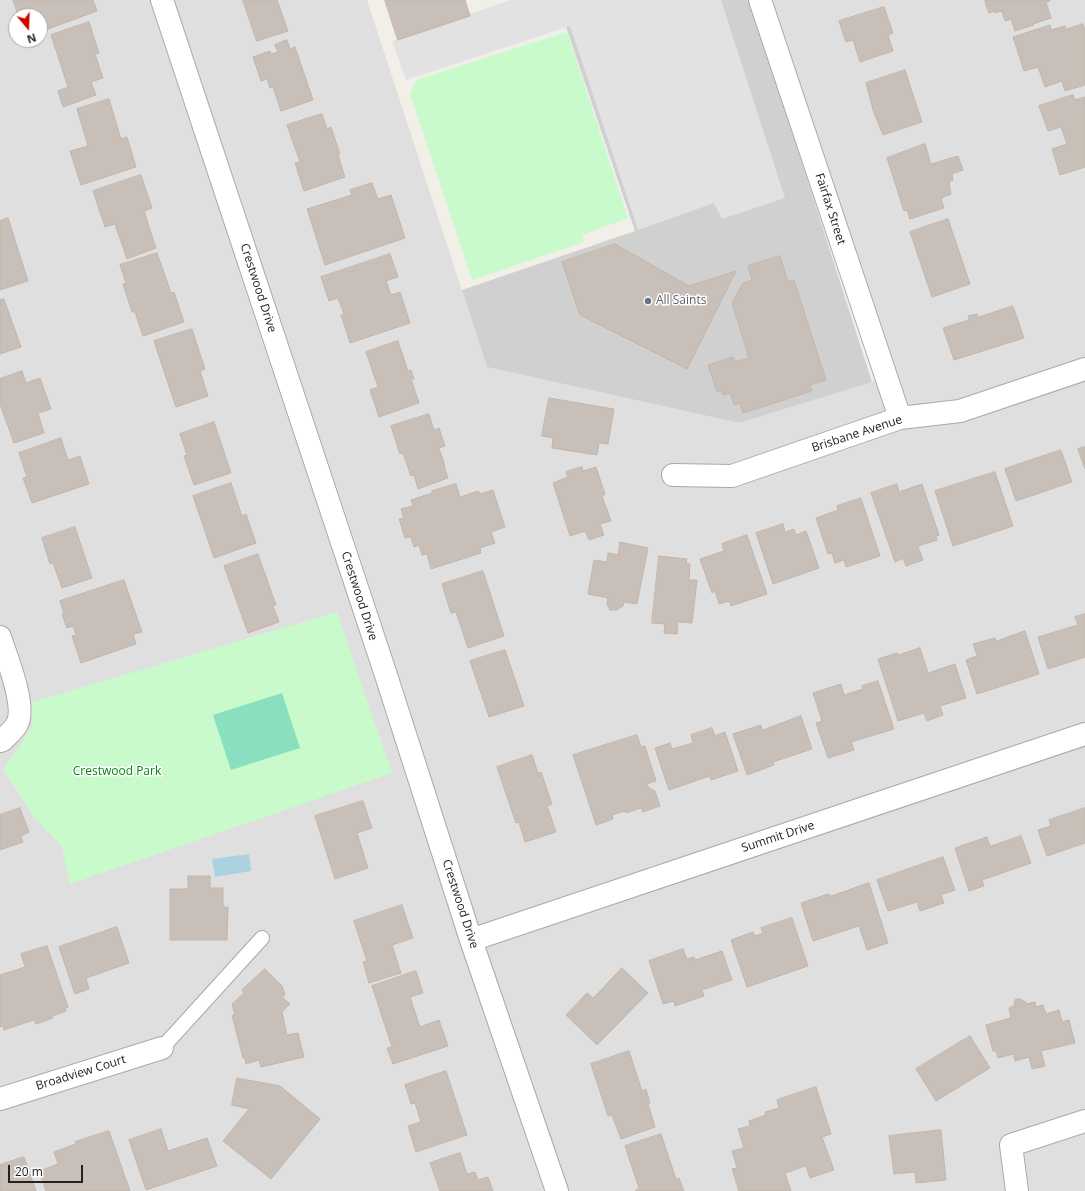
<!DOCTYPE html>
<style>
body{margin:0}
#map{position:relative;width:1085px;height:1191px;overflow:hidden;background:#f2efe9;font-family:"Open Sans",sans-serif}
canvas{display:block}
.north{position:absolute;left:8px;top:8px;width:40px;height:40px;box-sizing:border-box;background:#fff;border:1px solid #a7a7a7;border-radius:50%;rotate:161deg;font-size:11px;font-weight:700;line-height:16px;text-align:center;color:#222}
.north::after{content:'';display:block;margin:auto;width:14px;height:18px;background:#d40000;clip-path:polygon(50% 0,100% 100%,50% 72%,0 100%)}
.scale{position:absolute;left:8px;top:1165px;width:75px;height:18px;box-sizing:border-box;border:2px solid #222;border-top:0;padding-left:5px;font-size:12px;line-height:14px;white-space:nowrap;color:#222;-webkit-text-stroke:3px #fff;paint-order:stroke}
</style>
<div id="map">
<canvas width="1085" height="1191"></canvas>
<div class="north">N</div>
<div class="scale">20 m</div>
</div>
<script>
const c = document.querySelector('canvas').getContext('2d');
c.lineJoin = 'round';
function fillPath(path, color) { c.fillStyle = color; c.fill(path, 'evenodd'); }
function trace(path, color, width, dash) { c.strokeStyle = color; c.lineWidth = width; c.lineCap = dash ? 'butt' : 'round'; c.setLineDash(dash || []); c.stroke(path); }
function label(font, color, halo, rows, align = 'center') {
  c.font = font + ' "Open Sans",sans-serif'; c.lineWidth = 3; c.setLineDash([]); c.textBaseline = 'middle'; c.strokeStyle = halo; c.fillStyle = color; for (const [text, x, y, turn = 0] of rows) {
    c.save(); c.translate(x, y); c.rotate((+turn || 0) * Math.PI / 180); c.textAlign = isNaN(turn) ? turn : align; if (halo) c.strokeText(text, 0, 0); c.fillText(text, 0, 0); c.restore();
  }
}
const residential = new Path2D(`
 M0 0H367L487 367 739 423 886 377 762 0H1085V1191H0ZM16 16H40V40H16Z`);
const religious = new Path2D(`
 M557 0H750L872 382 739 423 487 367 462 290 635 231Z`);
const park = new Path2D(`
 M567 32 628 218 582 235 584 242 472 280 410 94 416 80Z
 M337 612 392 773 70 884 62 847 33 816 3 769 18 749 33 725 29 703Z`);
const pitch = new Path2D(`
 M282 693 300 748 231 770 213 715Z`);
const parking = new Path2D(`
 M510 0H721L785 198 722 219 714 203 638 230 570 26 406 80 392 41Z`);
const water = new Path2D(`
 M249 854 251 871 215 877 212 859Z`);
const building = new Path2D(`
 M13 0H93L97 11 40 32V16H19Z
 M243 0H277L288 31 257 41Z
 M385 0H465L470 16 398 40Z
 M985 0H1049L1050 1 1046 2 1051 18 1033 24 1034 25 1015 31 1011 19 1005 21 1002 11 995 13 994 11 989 13Z
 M884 7 893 33 888 35 893 51 860 62 853 40 846 42 839 21Z
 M89 22 99 53 95 54 103 78 91 82 96 95 63 107 58 91 68 87 51 35Z
 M1083 24 1085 30V85L1065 91 1062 81 1045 87 1038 67 1024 71 1013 37 1050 25 1051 30 1065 26 1066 29Z
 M287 40 290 49 295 47 313 100 281 111 273 87 270 88 267 79 261 81 253 57 270 51 271 54 278 52 275 45Z
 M905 70 922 122 883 135 873 110 866 83Z
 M1073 95 1075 100 1085 97V167L1060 175 1052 149 1067 144 1061 127 1048 131 1039 106Z
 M109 99 121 139 127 137 136 167 81 185 70 151 88 146 77 109Z
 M322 114 327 129 331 127 340 154 338 155 345 177 304 191 295 163 300 162 287 125Z
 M925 144 931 164 958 156 963 170 952 174 953 180 949 182 951 194 943 197V198L941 199 944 208 910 219 907 210 904 211 887 158Z
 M141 175 152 208 144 211 156 248 127 259 115 224 105 227 93 191Z
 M372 183 378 199 391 195 405 238 325 265 307 209 352 195 350 190Z
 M8 218 28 281 0 290V221Z
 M948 219 970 284 932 297 910 232Z
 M615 244 689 286 736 271 687 369 580 315 562 262Z
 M157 253 171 293 174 292 184 322 143 336 135 312H132L123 284 126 283 120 265Z
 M390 254 398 277 386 281 391 295 400 292 410 323 350 343 341 315 344 314 338 298 329 301 321 277Z
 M780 256 788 282 794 280 826 380 810 385 812 391 743 413 740 403 734 405 730 393 723 395 721 390 717 392 708 365 733 357 735 362 749 358 732 303 743 283 752 280 748 266Z
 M4 299 21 347 0 354V300Z
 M1013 306 1024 338 954 360 943 328 969 320 968 316 977 314 978 317Z
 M192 329 205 369 200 371 208 396 176 407 154 341Z
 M398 341 408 371 411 370 414 379H411L419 403 379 417 370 390 378 387 366 352Z
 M22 371 26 383 40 378 51 409 38 413 44 433 14 443 0 404V379Z
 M549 398 614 409 608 444 599 443 597 455 552 448 553 438 542 436Z
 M429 414 434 430 439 428 445 446 439 448 445 466H444L448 478 418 489 414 475 411 476 403 453 400 454 391 426Z
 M214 422 231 473 194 485 184 456 187 455 180 434Z
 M61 438 68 460 80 456 89 484 32 503 23 478 27 477 19 453Z
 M1085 447V469L1078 449Z
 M1061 450 1072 482 1016 501 1005 469Z
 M582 467 583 471 596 467 605 494 602 496 611 521 600 524 604 535 589 540 585 531 570 536 553 483 568 477 566 472Z
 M995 472 1013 526 953 546 935 491Z
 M231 483 242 516 246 514 256 543 214 558 193 496Z
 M456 484 460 497 478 491 480 494 493 490 505 527 491 532 495 543 480 548 481 553 431 569 427 554 422 555 419 545 414 547 411 537 405 538 399 519 404 518 401 509 413 506 411 500 432 493V491Z
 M897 484 899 492 922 484 939 535 936 536 937 540 918 546 923 560 906 566 903 558 895 562 871 493Z
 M861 498 880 556 846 567 844 560 835 563 832 553 828 554 816 518 838 510 837 506Z
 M783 524 785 532 794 529 796 535 806 531 819 568 773 584 756 533Z
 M75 527 92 578 62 588 53 563 50 564 42 538Z
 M747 535 767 594 731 606 729 601 719 604 715 591 712 593 700 559 724 551 722 544Z
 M620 542 648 548 637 604 624 602 623 606 617 610H610L607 605 608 598 588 594 594 560 607 562 608 553 618 555Z
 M258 554 276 605 273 606 279 622 248 633 224 566Z
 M659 556 687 559 686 563 690 564 689 580H697L692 623 678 622 677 634 664 633 665 624 652 623Z
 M483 571 504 636 468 648 456 612 451 613 442 584Z
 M124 580 142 632 133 634 136 644 81 663 72 636 76 635 73 626 67 628 62 614 64 613 60 601Z
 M1085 614V657L1048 669 1038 637 1078 625 1075 617Z
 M1025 631 1039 674 977 694 966 660 977 656 973 644 995 638 996 641Z
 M920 648 928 673 955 664 966 698 940 706 943 715 927 721 924 713 898 721 878 659 897 653 898 655Z
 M505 650 524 706 489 717 470 661Z
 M878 681 894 729 851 742 854 750 828 758 816 723 822 721 813 693 841 684 844 695 863 689 862 686Z
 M801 716 812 749 773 762 774 765 747 775 733 734 761 725 762 730Z
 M712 728 715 736 725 732 738 771 711 780 710 776 669 790 655 748 670 743 672 749 693 743 691 735Z
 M637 735 641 747 645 746 656 781 647 784 649 788 655 791 660 806 643 812 641 808 626 813 625 811 612 815 613 819 596 825 573 755Z
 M532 755 538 773 541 772 552 804 547 806 556 832 525 842 519 822 516 823 497 767Z
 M363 801 372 828 357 833 368 868 335 879 315 816Z
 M20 808 29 832 21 836 23 842 0 850V815Z
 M1085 808V843L1047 856 1038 830 1051 826 1049 820Z
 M1021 836 1031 863 982 880 984 886 969 891 955 848 987 837 990 846Z
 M943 857 955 890 941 895 944 903 920 911 917 902 888 911 877 880Z
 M188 876H210V888H223V907H228L227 940H170V889H188Z
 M869 883 888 943 867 950 859 926 813 941 801 903 828 894 831 896Z
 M402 905 413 938 392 945 401 973 369 983 363 962 367 961 354 921Z
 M792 918 808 966 747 987 731 940 753 932 755 936 763 933 761 928Z
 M117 927 129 963 86 978 89 989 75 994 59 947Z
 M47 946 68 1007 65 1009 66 1011 52 1016 53 1018 36 1024 34 1020 4 1030 3 1026 0 1027V975L25 967 21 954Z
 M683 949 687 959 694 957 695 960 722 951 732 980 702 990 704 996 675 1006 674 1001 663 1004 649 961Z
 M622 968 648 993 597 1045 566 1015 587 993 593 998Z
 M265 969 282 986 285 995 282 997 290 1004 282 1012 287 1035 298 1033 304 1057 261 1067 259 1060 246 1064 245 1058H243L232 1015H235L232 1004 244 993 242 990Z
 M416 971 423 993 410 997 420 1027 439 1020 448 1046 393 1064 387 1048 392 1047 372 986Z
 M1016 999H1020L1026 1002V1004L1035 1002 1036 1007 1043 1005 1046 1014 1059 1010 1062 1022 1069 1020 1075 1043 1041 1051 1045 1066 1032 1069 1029 1057 1015 1061 1013 1054 998 1058 996 1051H993L986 1025 1011 1018 1009 1008 1014 1006V1004Z
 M970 1036 990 1068 936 1101 916 1069Z
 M629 1051 642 1091 646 1089 650 1103 648 1104 655 1127 621 1139 612 1115 608 1116 591 1064Z
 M446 1071 467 1135 416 1152 408 1126 421 1122 415 1103 411 1104 405 1085Z
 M237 1078 280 1086 320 1119 271 1179 223 1141 249 1109 232 1105Z
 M816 1087 831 1134 822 1137 834 1170 810 1178 806 1166 785 1173 791 1191H739L732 1169 737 1168 732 1151 744 1148 738 1129 750 1126 749 1121 766 1115 765 1112 779 1108 777 1100Z
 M161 1129 168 1151 207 1138 217 1166 146 1190 129 1140Z
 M941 1130 946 1180 916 1183 915 1172 894 1174 889 1136Z
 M109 1131 130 1191H46L39 1171 58 1164 54 1152 76 1144 75 1142Z
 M661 1134 676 1179 679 1178 684 1191H635L639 1188 625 1146Z
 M460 1153 467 1174 475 1172 478 1180 488 1177 493 1191H440L430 1163Z
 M24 1157 36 1191H0V1165Z`);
const service = new Path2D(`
 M162 1048 262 938`);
const minor = new Path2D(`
 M162 0 385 672 471 940 557 1191
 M760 0 900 418
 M673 475 732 476 900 418 960 411 1085 369
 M0 637C6 656 27 706 17 724 14 730 7 735 3 740L0 741
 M471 940 1085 734
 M0 1099 162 1048
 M1017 1191 1011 1145 1085 1121`);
const markers = [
 [648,301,4,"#6b7280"]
];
const streetNames = [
 ["Fairfax Street",830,209,72],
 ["Crestwood Drive",258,288,72],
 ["Brisbane Avenue",857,434,-18],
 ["Crestwood Drive",359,596,72],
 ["Summit Drive",778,837,-18],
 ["Crestwood Drive",460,904,72],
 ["Broadview Court",81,1073,-17]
];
const worshipNames = [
 ["All Saints",656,301]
];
const parkNames = [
 ["Crestwood Park",117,772]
];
fillPath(residential, '#e0dfdf');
fillPath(religious, '#d0d0d0');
fillPath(park, '#c8facc');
fillPath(pitch, '#88e0be');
fillPath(parking, '#e2e2e2');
fillPath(water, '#aad3df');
fillPath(building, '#c7bfb8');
trace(building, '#c4b6ab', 1);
trace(service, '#a9a9a9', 16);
trace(minor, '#a9a9a9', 24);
trace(service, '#fff', 14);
trace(minor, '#fff', 22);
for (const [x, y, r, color] of markers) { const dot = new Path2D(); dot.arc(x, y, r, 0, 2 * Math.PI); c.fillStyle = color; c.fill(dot); trace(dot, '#fff', 1.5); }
label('12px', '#222', '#fff', streetNames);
label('12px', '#5b616d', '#fff', worshipNames, 'left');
label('12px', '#0c8416', '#fff', parkNames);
</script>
